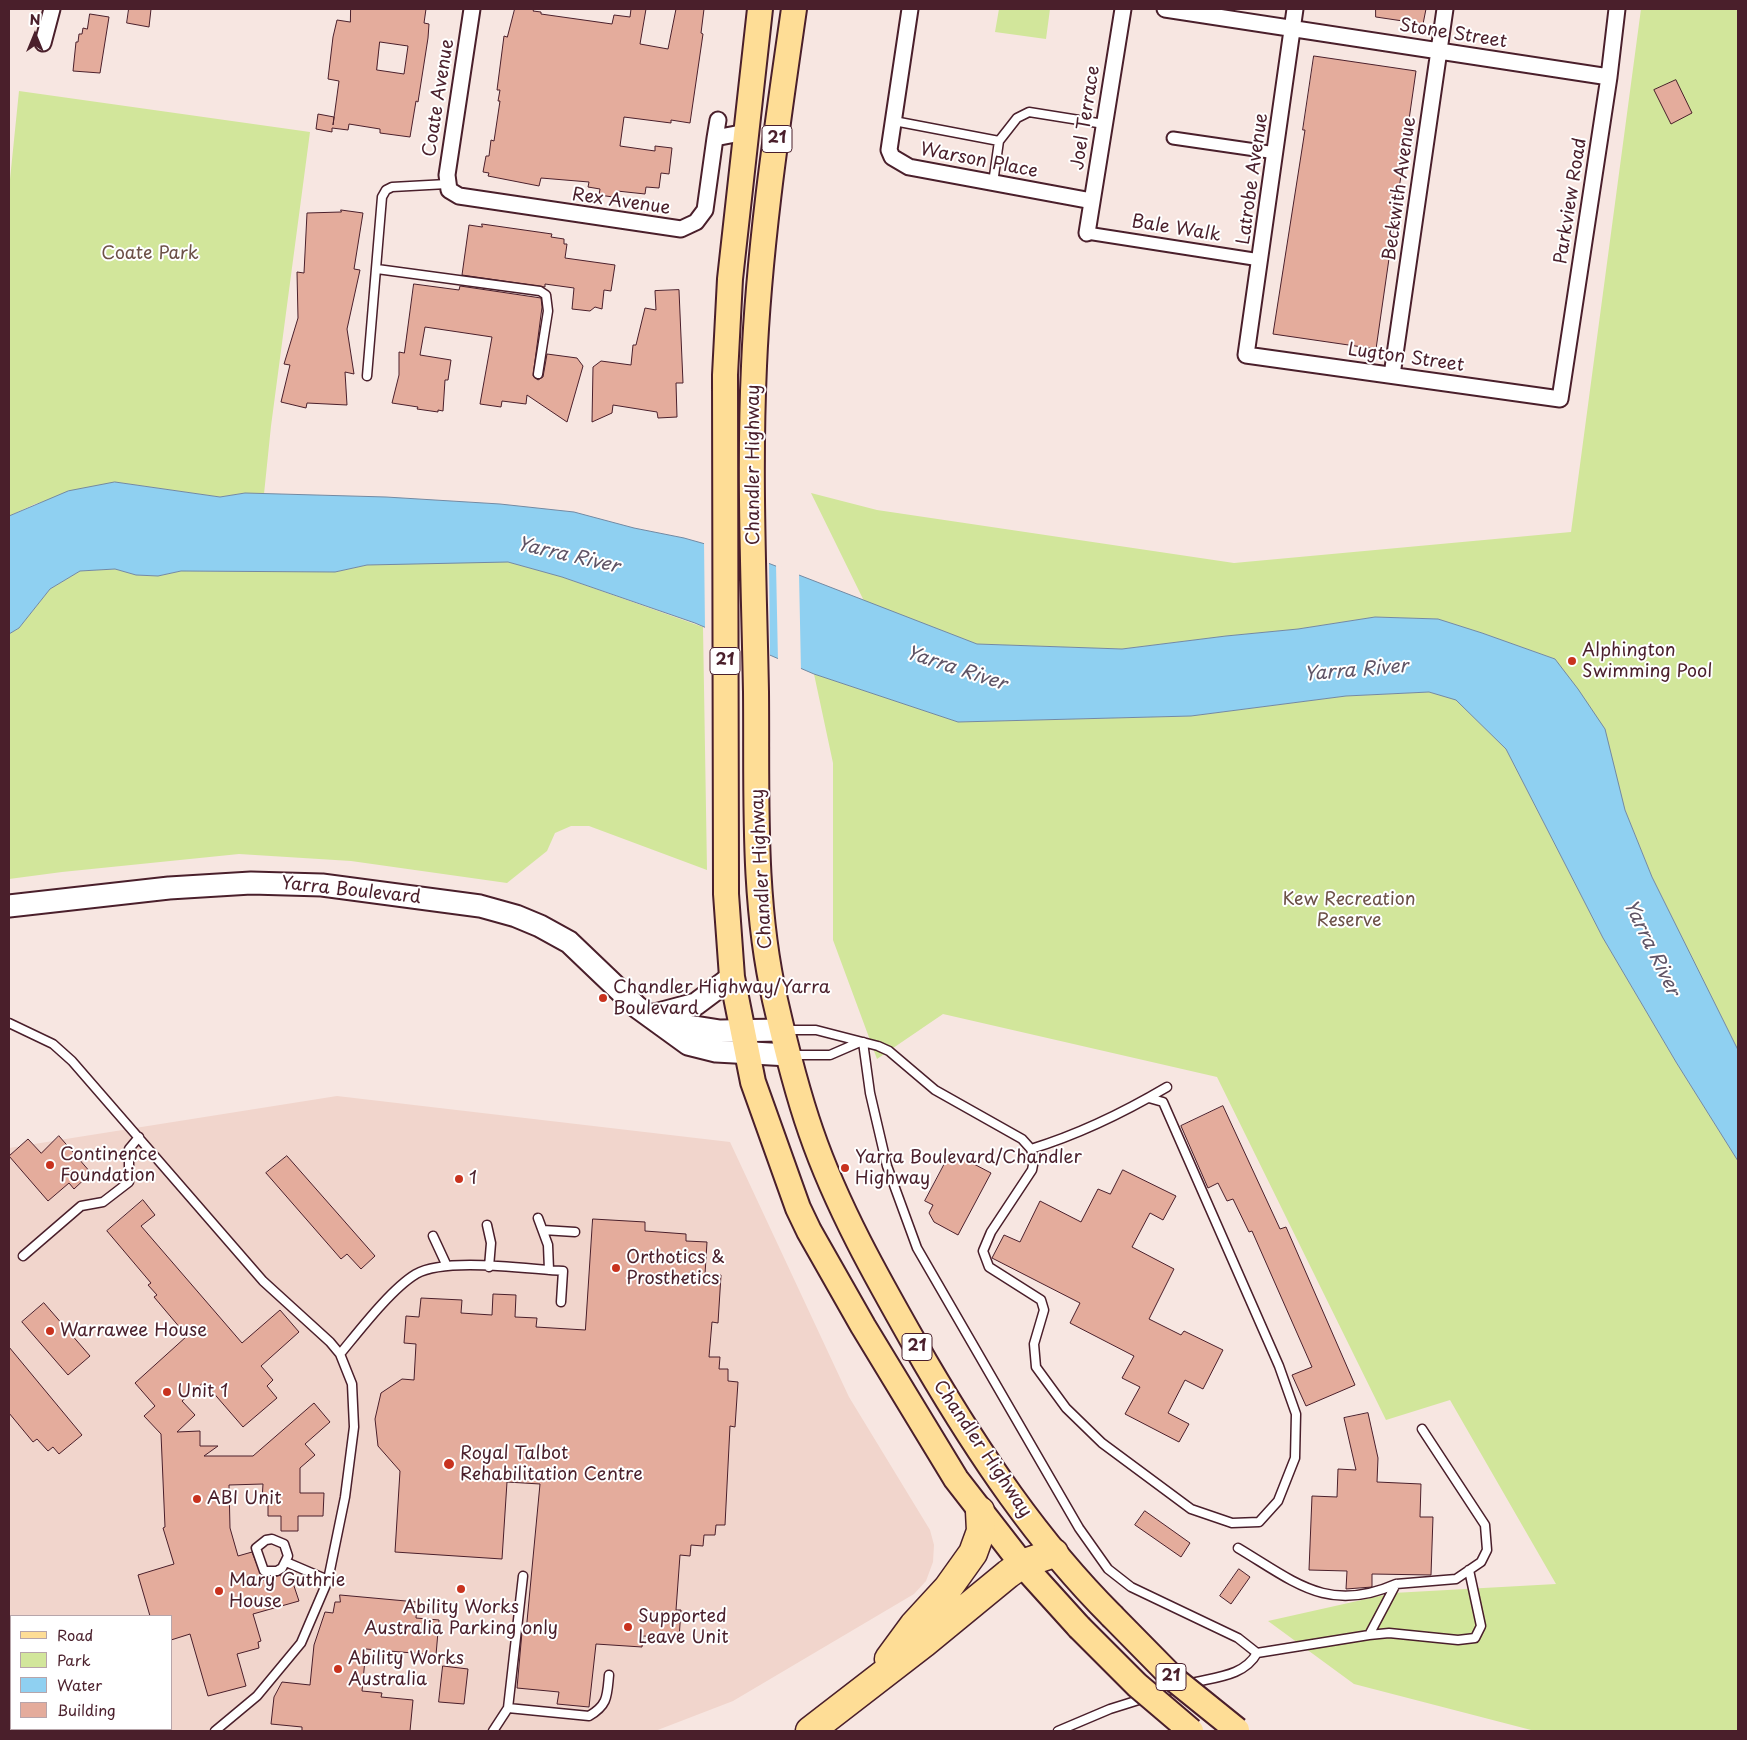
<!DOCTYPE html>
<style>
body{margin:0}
#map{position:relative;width:1747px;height:1740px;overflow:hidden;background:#f7e6e1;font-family:"Playpen Sans",sans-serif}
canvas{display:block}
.frame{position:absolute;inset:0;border:10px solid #4a1f2b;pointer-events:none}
.legend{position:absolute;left:10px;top:1615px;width:162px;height:115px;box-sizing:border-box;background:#fff;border:1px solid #b7a5aa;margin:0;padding:6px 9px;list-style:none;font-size:15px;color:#4a1f2b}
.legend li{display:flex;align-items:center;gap:10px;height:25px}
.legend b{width:25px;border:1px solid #b7a5aa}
.north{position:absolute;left:10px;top:10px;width:50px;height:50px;-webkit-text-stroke:4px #fff;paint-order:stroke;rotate:0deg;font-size:14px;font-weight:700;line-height:20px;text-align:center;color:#4a1f2b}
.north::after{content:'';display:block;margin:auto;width:18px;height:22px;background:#4a1f2b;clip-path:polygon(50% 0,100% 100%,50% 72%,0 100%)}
</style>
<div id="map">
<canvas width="1747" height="1740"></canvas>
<div class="frame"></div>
<ul class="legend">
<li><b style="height:6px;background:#fedd96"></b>Road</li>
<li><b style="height:14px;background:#d2e69b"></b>Park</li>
<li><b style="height:14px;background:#8fd0f1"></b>Water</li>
<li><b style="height:14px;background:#e4ac9c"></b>Building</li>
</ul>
<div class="north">N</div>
</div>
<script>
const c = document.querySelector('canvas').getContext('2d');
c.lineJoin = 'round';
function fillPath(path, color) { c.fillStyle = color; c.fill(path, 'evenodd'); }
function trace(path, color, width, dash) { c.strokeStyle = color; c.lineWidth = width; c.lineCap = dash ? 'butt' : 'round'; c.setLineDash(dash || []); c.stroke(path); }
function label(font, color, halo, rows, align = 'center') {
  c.font = font + ' "Playpen Sans",sans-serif'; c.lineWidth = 4; c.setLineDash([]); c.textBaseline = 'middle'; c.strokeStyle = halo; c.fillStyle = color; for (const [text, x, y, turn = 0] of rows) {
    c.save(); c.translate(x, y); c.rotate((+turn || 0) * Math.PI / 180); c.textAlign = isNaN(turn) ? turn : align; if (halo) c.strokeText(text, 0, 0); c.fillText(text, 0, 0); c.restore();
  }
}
const built = new Path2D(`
 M337 1096 730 1142 849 1397 930 1530 934 1545 933 1562 926 1581 914 1594 733 1701 655 1731H9V1148ZM11 1616H171V1729H11Z`);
const green = new Path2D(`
 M999 9H1050L1046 39 995 32Z
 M1641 9H1738V1050L1652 877 1625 810 1555 659 1482 633 1438 619 1375 617 1298 629 1226 636 1122 649 977 644 864 601 811 493 877 510 1234 563 1571 532Z
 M19 91 310 132 271 426 264 494 245 493 220 497 115 482 35 504 9 516V189Z
 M446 562H508L562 577 703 627 707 870 589 826H571L555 833 547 851 507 883 351 861 239 854 62 872 9 879V634L19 628 50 589 80 571 115 569 136 575 158 576 181 571 335 572 367 565Z
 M814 674 958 722 1191 716 1346 696 1429 692 1457 700 1506 749 1603 938 1676 1062 1738 1161V1731H1535L1354 1684 1268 1621 1393 1593 1556 1584 1450 1400 1386 1420 1217 1077 943 1014 877 1059 833 940V763Z`);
const water = new Path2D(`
 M115 482 220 497 245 493 386 497 500 504 574 512 634 528 684 538 755 558 977 644 1122 649 1226 636 1298 629 1375 617 1438 619 1482 633 1555 659 1578 689 1605 729 1625 810 1652 877 1738 1050V1161L1676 1062 1603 938 1506 749 1456 700 1429 692 1346 696 1191 716 958 722 814 674 695 623 562 577 508 562 367 565 335 572 181 571 158 576 136 575 115 569 80 571 50 589 19 628 9 634V516L68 491Z`);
const pier = new Path2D(`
 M704 541 769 561 770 659 705 630Z
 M776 564 799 573 801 672 778 662Z`);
const building = new Path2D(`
 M129 9H151L149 27 127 23Z
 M351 9H426L424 23 429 24 428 38 418 102 416 101 410 137 380 133V129L349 124 348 130 332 128V132L316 129 318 114 334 117 333 125 339 81 328 79 333 37 337 20 350 22ZM380 42 408 46 404 74 377 70Z
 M515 9H534L533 11 541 12V14L612 24 614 15 630 17 631 9H646L640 44 668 49 676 9H704L701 33 703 34 690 123 671 120V123L624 117 620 146 655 151V146L672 148 669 174 661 173 659 188 646 187 645 194 617 191 616 195 613 197 599 195 600 189 588 187 589 182 541 178 539 186 488 176 489 173 483 172 486 156H489L491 140 494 141 500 101H498L500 90H497L504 36 507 37Z
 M1376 9H1426L1423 24 1376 17Z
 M90 14 109 17 100 73 73 71 76 42H78L79 34H82L83 28 87 29Z
 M1314 56 1416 71 1376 349 1273 334 1305 130H1303Z
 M1676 80 1692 113 1671 124 1654 90Z
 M341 210 363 213 354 269 360 270 347 329 354 374 345 372 347 405 307 403 306 408 281 402 290 365 284 364 298 318 297 272 304 273 307 213 341 212Z
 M482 224 552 234 551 237 564 239V244H567L565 258 615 265 611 291 604 290 602 309 595 307 590 311 572 309 574 288 545 284V287L462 275 469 225 482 227Z
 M414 284 459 290 460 286 541 298 542 307 533 376 538 380 543 377 547 354 577 358 583 366 567 422 527 395 526 404 502 401 501 407 480 404 492 337 425 327 420 355 451 360 448 380H445L443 411 438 410V412L417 409 418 407 392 403 399 375V352L404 353Z
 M679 290 683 383H676L677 417 658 418 657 412 613 405 612 413 592 422 593 367 601 361 631 365 633 345H636L645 308 656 310 655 291Z
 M1223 1106 1280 1229 1286 1227 1355 1385 1306 1406 1292 1375 1312 1367 1252 1231 1249 1232 1233 1199 1227 1201 1218 1183 1208 1188 1181 1126Z
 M59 1136 91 1173 74 1189 69 1183 48 1201 9 1156 28 1139 41 1153Z
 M951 1152 991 1173 958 1235 934 1222 929 1213 933 1205 925 1201Z
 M287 1156 375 1256 361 1269 347 1254 341 1259 266 1173Z
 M1123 1170 1176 1196 1163 1220 1150 1213 1132 1247 1174 1269 1149 1319 1181 1335 1184 1331 1223 1350 1203 1389 1185 1380 1168 1413 1189 1424 1179 1442 1125 1414 1140 1387 1122 1378 1134 1356 1070 1323 1080 1303 992 1258 1004 1235 1020 1242 1040 1201 1081 1222 1098 1189 1110 1194Z
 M143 1200 155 1215 141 1226 242 1343 280 1310 299 1332 261 1366 273 1380 267 1386 277 1398 243 1427 204 1382 182 1401 195 1415 177 1432 200 1431V1446H218L204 1456H253L314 1403 330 1422 305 1444 315 1455 300 1468V1493H324L323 1516H298V1531H281V1516H268V1500H262L263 1484 229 1485 230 1528 238 1556 252 1552 263 1580 281 1575 282 1580 291 1577 299 1601 253 1614 261 1641 258 1642 259 1648 237 1654 246 1686 208 1696 190 1634 171 1640V1616H150L138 1575 174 1564 163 1528 165 1527 161 1434 144 1416 155 1406 135 1383 187 1336 154 1297 157 1295 148 1285 151 1283 107 1231Z
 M593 1219 645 1222V1231L686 1234V1241L707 1242 705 1274 721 1275 718 1323 712 1322 709 1357H720L719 1369H728V1381L738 1382 735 1427 730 1426 725 1525H716L715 1535H704L703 1546 691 1545 690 1556 680 1555 676 1610H681L679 1638 643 1636 642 1647 596 1644 589 1707 557 1704 559 1692 517 1688 522 1632H526L540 1484 507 1482 502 1559 395 1552 400 1471 378 1446 375 1419 381 1393 402 1379 414 1380 416 1344 404 1343 406 1316 419 1317 421 1298 462 1300 461 1313 492 1315 493 1294 516 1295 515 1317 537 1318 536 1327 585 1330Z
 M44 1303 90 1356 68 1375 22 1322Z
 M9 1347 82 1435 59 1454 53 1447 48 1451 37 1439 33 1442 9 1413Z
 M1368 1413 1378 1458 1377 1482 1421 1484 1420 1517H1433L1431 1575 1372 1574V1587L1346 1589 1347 1571 1309 1570 1312 1496 1337 1497 1338 1469 1356 1470 1344 1418Z
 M1145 1511 1190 1543 1181 1557 1135 1525Z
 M1239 1569 1250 1577 1231 1604 1220 1596Z
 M340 1595 417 1602 416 1618 439 1620 436 1655 366 1649 362 1691 382 1693 381 1697 413 1700 410 1731H302V1727L271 1724 274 1697 282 1682 310 1685 314 1645 325 1612 333 1613 335 1602H340Z
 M443 1666 468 1669 464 1704 439 1702Z`);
const service = new Path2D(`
 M894 121 999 141 993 183
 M999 141 1017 118 1029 112 1104 124
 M377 269 540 291 546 295 548 311 538 374
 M367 376 382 197 386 190 392 187 447 184
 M9 1023 53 1044 72 1061 263 1281 330 1342 340 1354 352 1384 354 1427 345 1497 328 1580 301 1643 257 1696 215 1731
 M785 1030H816L878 1046 889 1051 935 1090 1022 1139 1031 1149C1080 1134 1123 1113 1167 1087
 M863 1042 870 1093 887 1166 917 1248 1079 1528 1108 1569 1131 1587 1238 1638 1257 1653C1244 1677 1213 1677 1188 1684
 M792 1055H830L860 1042
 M1031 1149 1034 1160 1032 1170 991 1232 983 1251 989 1267 1041 1300 1044 1310 1034 1344 1036 1367 1066 1408 1102 1443 1191 1509 1232 1523 1259 1522 1278 1501 1295 1458 1296 1414 1279 1366 1163 1102 1149 1098
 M538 1218 548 1245 549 1270
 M487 1225 491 1243 489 1267
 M543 1230 575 1232
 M433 1236 446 1264
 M23 1256 81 1206 103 1202 129 1182V1149L139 1137
 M340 1354C359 1331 391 1289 416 1274 446 1257 526 1269 563 1271L561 1302
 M272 1539 284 1544 288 1556 282 1568 277 1571H264L256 1548 266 1540Z
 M1238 1548C1295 1582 1328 1614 1396 1584
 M286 1562 328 1580
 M1369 1635 1389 1633 1458 1640 1475 1638 1481 1626 1469 1570
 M1257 1653 1369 1635 1396 1584 1456 1579 1481 1562 1487 1550 1485 1525 1422 1429
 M508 1708 589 1716C608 1705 607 1696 609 1675
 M493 1731 508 1708 523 1576
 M1058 1731 1110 1709 1177 1688`);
const pedestrian = new Path2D(`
 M1173 138 1276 153
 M1087 233 1260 260`);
const minor = new Path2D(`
 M472 9 447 175 449 190 459 196 681 229 696 222 705 210 715 138 746 132
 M910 9 889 150 892 157 909 167 1092 201
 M1165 9 1609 77
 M1295 9 1246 355 1560 399 1609 77 1617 9
 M43 43 52 9
 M715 138 718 120
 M1087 233 1123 9
 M1392 375 1445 9`);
const secondary = new Path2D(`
 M9 906 169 888 251 883 322 885 480 906 516 916 540 926 569 942 637 1007 688 1044 716 1051 789 1055
 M651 1016 696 1004 732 977
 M657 1021 720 1031 783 1030`);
const primary = new Path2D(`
 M760 9 730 279 725 375 726 894 732 977 753 1082 798 1208 809 1231 863 1326 956 1479 1022 1564 1079 1627
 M794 9C777 127 759 247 754 366 749 475 754 584 756 692 757 794 752 899 775 1000 785 1044 796 1089 811 1132 839 1213 883 1288 925 1362 979 1454 1037 1541 1112 1616`);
const motorway = new Path2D(`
 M889 1659 914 1625 948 1588 973 1553 981 1531 980 1511
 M810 1731 924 1643 1008 1574 1022 1564 1054 1553`);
const primaryBridge = new Path2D(`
 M1112 1616 1175 1680 1237 1730
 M1079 1627 1137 1685 1191 1731`);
const markers = [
 [1572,661,5,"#c8321e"],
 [603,998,5,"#c8321e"],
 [50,1165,5,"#c8321e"],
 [845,1168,5,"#c8321e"],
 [459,1179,5,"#c8321e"],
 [616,1268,5,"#c8321e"],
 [50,1331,5,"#c8321e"],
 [167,1392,5,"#c8321e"],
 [449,1464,6,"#c8321e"],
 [197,1499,5,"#c8321e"],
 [461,1589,5,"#c8321e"],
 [219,1591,5,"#c8321e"],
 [628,1627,5,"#c8321e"],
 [338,1669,5,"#c8321e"]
];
const shields = [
 [777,139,30],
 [725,661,30],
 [917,1347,30],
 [1171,1677,30]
];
const shieldNames = [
 ["21",777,139],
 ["21",725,661],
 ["21",917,1347],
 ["21",1171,1677]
];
const streetNames = [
 ["Stone Street",1453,34,9],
 ["Coate Avenue",439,98,-81],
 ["Joel Terrace",1086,118,-81],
 ["Warson Place",979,161,11],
 ["Latrobe Avenue",1253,179,-82],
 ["Beckwith Avenue",1400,189,-82],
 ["Parkview Road",1571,201,-81],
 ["Rex Avenue",621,202,8],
 ["Bale Walk",1176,229,9],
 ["Lugton Street",1406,358,8],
 ["Chandler Highway",754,465,-90],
 ["Chandler Highway",762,869,-93],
 ["Yarra Boulevard",351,891,6],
 ["Chandler Highway",982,1449,56]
];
const parkNames = [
 ["Coate Park",150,254],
 ["Kew Recreation",1349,900],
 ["Reserve",1349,921]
];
const poiNames = [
 ["Alphington",1582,651],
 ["Swimming Pool",1582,672],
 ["Chandler Highway/Yarra",613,988],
 ["Boulevard",613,1009],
 ["Continence",60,1155],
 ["Foundation",60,1176],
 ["Yarra Boulevard/Chandler",855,1158],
 ["Highway",855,1179],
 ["1",469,1179],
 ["Orthotics &",626,1258],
 ["Prosthetics",626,1279],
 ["Warrawee House",60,1331],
 ["Unit 1",177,1392],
 ["Royal Talbot",460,1454],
 ["Rehabilitation Centre",460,1475],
 ["ABI Unit",207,1499],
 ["Mary Guthrie",229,1581],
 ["House",229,1602],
 ["Ability Works",461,1608,"center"],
 ["Australia Parking only",461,1629,"center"],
 ["Supported",638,1617],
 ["Leave Unit",638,1638],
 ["Ability Works",348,1659],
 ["Australia",348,1680]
];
const waterNames = [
 ["Yarra River",568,556,13],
 ["Yarra River",956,669,18],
 ["Yarra River",1356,671,-5],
 ["Yarra River",1651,948,64]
];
fillPath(built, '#f1d5cc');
fillPath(green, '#d2e69b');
fillPath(water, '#8fd0f1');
trace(water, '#7389a2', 1);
fillPath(pier, '#f7e6e1');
fillPath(building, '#e4ac9c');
trace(building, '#4a1f2b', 1);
trace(service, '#4a1f2b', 11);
trace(pedestrian, '#4a1f2b', 15);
trace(minor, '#4a1f2b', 19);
trace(secondary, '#4a1f2b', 25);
trace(primary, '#4a1f2b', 28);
trace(motorway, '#4a1f2b', 31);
trace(service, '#fff', 8);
trace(pedestrian, '#fff', 11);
trace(minor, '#fff', 15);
trace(secondary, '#fff', 21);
trace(primary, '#fedd96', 24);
trace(motorway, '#fedd96', 28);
trace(primaryBridge, '#4a1f2b', 28, []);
trace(primaryBridge, '#fedd96', 24);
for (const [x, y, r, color] of markers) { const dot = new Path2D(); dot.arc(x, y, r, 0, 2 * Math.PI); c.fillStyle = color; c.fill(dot); trace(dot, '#fff', 2); }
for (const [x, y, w] of shields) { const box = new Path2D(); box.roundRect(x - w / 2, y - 13.5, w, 27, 4); c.fillStyle = '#fff'; c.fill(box); trace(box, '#4a1f2b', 1); }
label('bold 16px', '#4a1f2b', null, shieldNames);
label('18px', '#4a1f2b', '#fff', streetNames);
label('18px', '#6c5147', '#fff', parkNames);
label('18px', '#4a1f2b', '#fff', poiNames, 'left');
label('italic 19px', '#5f5466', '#fff', waterNames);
</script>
